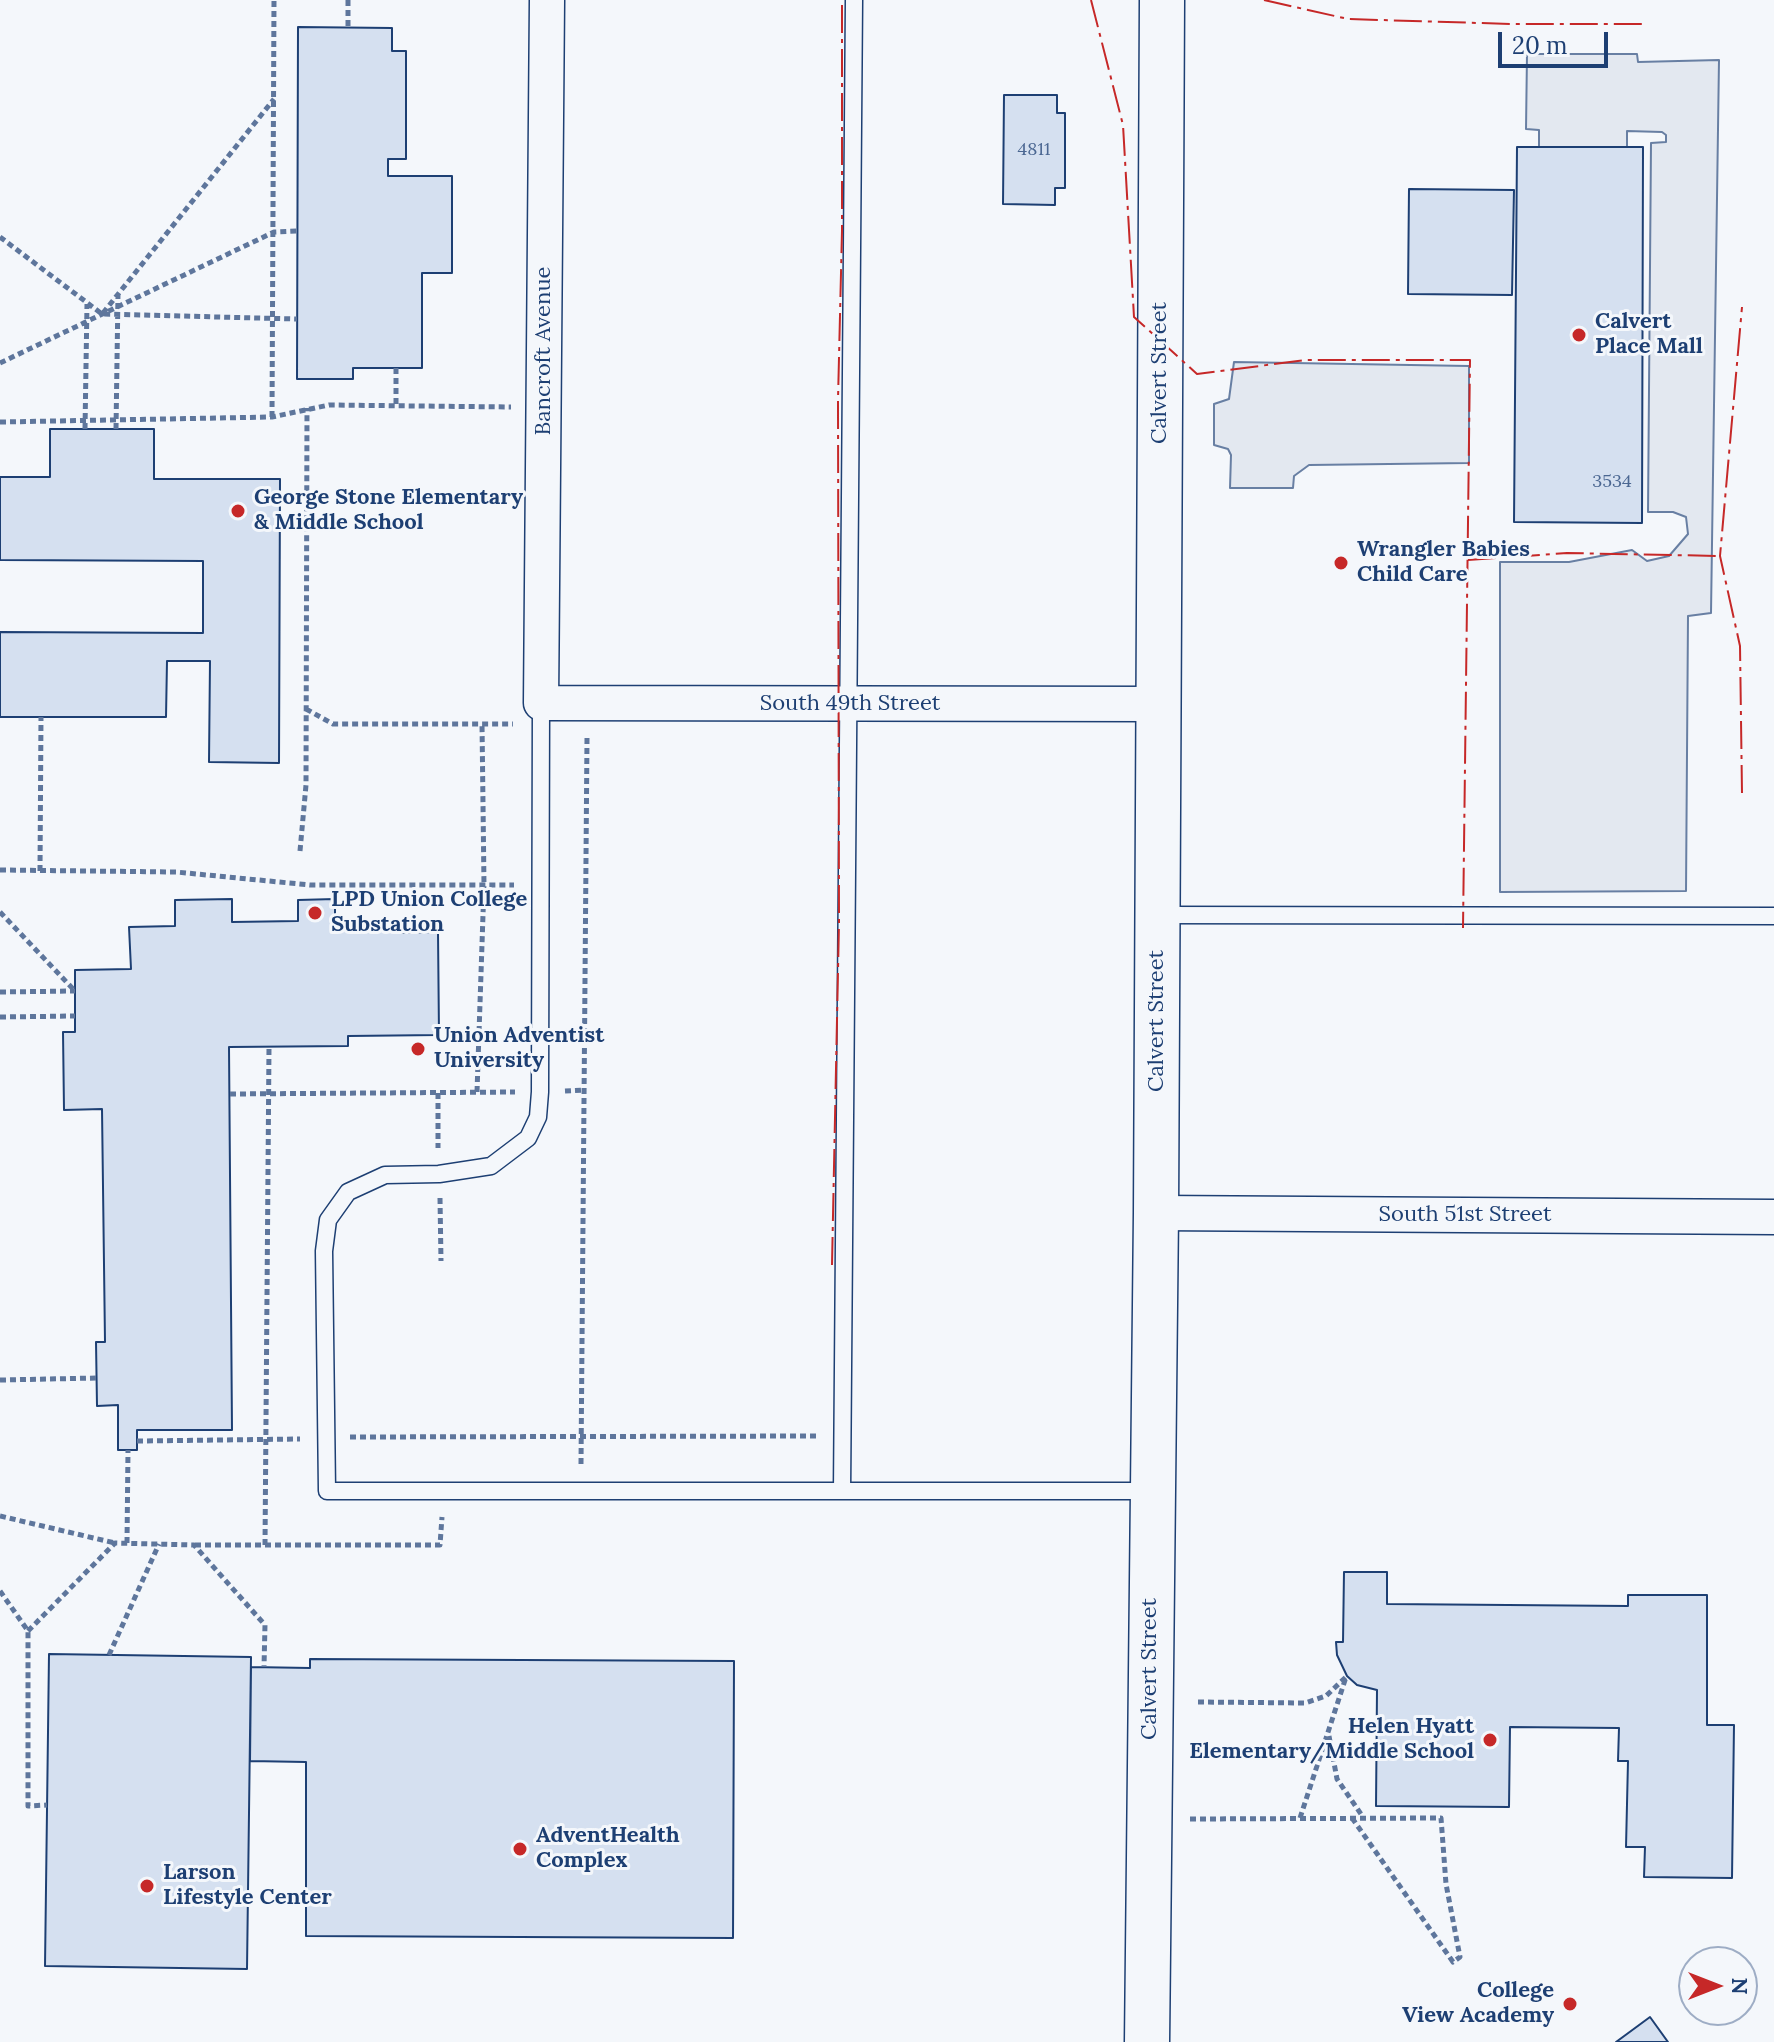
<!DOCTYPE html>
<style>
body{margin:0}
#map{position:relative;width:1774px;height:2042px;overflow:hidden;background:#f4f7fb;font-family:Lora,serif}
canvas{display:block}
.north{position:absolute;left:1678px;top:1946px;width:80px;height:80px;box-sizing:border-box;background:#f4f7fb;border:2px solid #9eadc5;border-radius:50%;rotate:90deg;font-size:22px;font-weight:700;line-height:32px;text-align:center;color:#1d3f73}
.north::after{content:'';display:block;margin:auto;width:28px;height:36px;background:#c62828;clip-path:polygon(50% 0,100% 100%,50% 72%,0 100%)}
.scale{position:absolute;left:1498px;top:32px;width:110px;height:36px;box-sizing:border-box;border:4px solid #1d3f73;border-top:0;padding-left:10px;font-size:24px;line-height:28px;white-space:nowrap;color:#1d3f73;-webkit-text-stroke:6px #f4f7fb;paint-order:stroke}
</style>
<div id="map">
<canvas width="1774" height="2042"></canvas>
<div class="north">N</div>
<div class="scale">20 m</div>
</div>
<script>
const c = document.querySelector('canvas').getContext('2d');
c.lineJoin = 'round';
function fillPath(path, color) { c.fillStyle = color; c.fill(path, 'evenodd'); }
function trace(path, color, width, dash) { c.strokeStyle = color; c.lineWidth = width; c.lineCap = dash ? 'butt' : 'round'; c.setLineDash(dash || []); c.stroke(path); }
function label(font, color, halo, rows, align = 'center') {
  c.font = font + ' Lora,serif'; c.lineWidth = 6; c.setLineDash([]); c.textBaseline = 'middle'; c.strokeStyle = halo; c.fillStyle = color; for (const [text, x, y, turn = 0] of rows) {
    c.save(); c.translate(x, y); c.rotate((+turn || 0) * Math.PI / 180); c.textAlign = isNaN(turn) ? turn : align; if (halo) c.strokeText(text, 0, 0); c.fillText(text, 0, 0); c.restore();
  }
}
const parking = new Path2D(`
 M1527 54H1637L1638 62 1719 60 1711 613 1688 616 1686 891 1500 892V562H1569L1632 550 1647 561 1669 556 1688 534 1686 517 1673 512H1648L1651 143 1666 142V135L1662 132 1627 131V147H1539V130L1526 129Z
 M1234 362 1469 366V463L1309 465 1294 476 1293 488H1230L1231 455 1228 449 1214 445V404L1229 399Z`);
const building = new Path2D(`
 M298 27 392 28V51H406V159H388V176H452V273H422V368H353V379H297Z
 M1004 95H1057V113H1065V188H1055V205L1003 204Z
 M1517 147H1643L1642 523 1514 522Z
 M1409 189 1514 190 1512 295 1408 294Z
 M50 429H154V479H280L279 763 209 762 210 661H167L166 717H0V632L203 633V561L0 560V477H50Z
 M232 899V922L298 921V900L335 899V921L377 920 397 933 438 932 439 1035 348 1036V1046L229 1047 232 1430H137V1450H118V1405L97 1406 96 1342H105L102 1109 64 1110 63 1032H75V970L131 969 129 927 175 926V900Z
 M1344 1572H1387V1604L1628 1606V1595H1707V1725H1734L1732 1878 1644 1877 1645 1847H1626L1628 1761H1618L1619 1728 1510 1727 1509 1807 1376 1806 1377 1690 1357 1685 1347 1676 1337 1655 1336 1642H1343Z
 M49 1654 251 1657 247 1969 45 1966Z
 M310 1659 734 1661 733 1938 306 1936V1762L250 1761 251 1667 310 1668Z
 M1650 2017 1668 2042H1616Z`);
const path = new Path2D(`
 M348 0V28
 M0 237 102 314 297 319
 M103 313 274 99
 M0 363 274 232 298 231
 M396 368V406
 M272 417 274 0
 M0 422 272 417 329 405 511 407
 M85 429 87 304
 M116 429 118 294
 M306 709 333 724H513
 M300 851 306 785 307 408
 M0 870 176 872 310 885H514
 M40 871 41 717
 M0 912 75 991
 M0 992 75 991
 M0 1017 75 1016
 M565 1091 584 1090
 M477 1092 484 885 482 723
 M438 1093V1148
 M230 1094 515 1092
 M440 1198 441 1261
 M0 1380 97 1378
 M350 1437 816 1436
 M137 1441 300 1439
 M581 1464 587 738
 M0 1516 115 1543
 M127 1543 128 1450
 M195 1545H440L442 1517
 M265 1545 269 1047
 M0 1591 28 1631V1806L47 1805
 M28 1631 115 1543 194 1545 265 1625 264 1667
 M109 1655 159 1544
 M1198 1702 1305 1703 1326 1696 1347 1676
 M1329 1736 1337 1779 1363 1817
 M1300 1818 1346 1677
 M1190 1819 1441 1818 1446 1884 1460 1957 1453 1962 1352 1818`);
const lane = new Path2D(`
 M541 703 540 1092 538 1117 528 1138 491 1166 439 1174 385 1175 348 1192 328 1220 324 1251 327 1491H1150
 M1160 915 1774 916
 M842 1491 854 0`);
const street = new Path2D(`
 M547 0 541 703 1159 704
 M1156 1213 1774 1217`);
const secondary = new Path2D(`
 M1147 2042 1156 1213 1162 0`);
const power = new Path2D(`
 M1091 0 1123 125 1134 317 1197 374 1306 360H1470L1463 928
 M1264 0 1348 19 1511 24H1645
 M1468 560 1567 553 1720 556
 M1742 793 1740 646 1720 556 1742 307
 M832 1265 839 922 838 400 842 231V0`);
const markers = [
 [1579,335,8,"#c62828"],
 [238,511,8,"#c62828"],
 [1341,563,8,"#c62828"],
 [315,913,8,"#c62828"],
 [418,1049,8,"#c62828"],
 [1490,1740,8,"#c62828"],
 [520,1849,8,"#c62828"],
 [147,1886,8,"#c62828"],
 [1570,2004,8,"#c62828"]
];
const numberNames = [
 ["4811",1034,150],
 ["3534",1612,482]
];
const poiNames = [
 ["Calvert",1595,322],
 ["Place Mall",1595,347],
 ["George Stone Elementary",254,498],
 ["& Middle School",254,523],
 ["Wrangler Babies",1357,550],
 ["Child Care",1357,575],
 ["LPD Union College",331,900],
 ["Substation",331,925],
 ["Union Adventist",434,1036],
 ["University",434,1061],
 ["Helen Hyatt",1474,1727,"right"],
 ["Elementary/Middle School",1474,1752,"right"],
 ["AdventHealth",536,1836],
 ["Complex",536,1861],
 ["Larson",163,1873],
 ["Lifestyle Center",163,1898],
 ["College",1554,1991,"right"],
 ["View Academy",1554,2016,"right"]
];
const streetNames = [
 ["Bancroft Avenue",544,351,-90],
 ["Calvert Street",1160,373,-90],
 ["South 49th Street",850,704],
 ["Calvert Street",1157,1021,-90],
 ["South 51st Street",1465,1215],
 ["Calvert Street",1150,1669,-90]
];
fillPath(parking, '#e3e8f0');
trace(parking, '#687fa3', 2);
fillPath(building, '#d5e0f0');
trace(building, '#1d3f73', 2);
trace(lane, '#1d3f73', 19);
trace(street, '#1d3f73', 37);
trace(secondary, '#1d3f73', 47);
trace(path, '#5e769c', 5, [6, 4]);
trace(lane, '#f4f7fb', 16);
trace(street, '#f4f7fb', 34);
trace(secondary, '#f4f7fb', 44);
trace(power, '#c62828', 2, [28, 6, 4, 6]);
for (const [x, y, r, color] of markers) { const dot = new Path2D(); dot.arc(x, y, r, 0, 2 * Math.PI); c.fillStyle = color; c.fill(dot); trace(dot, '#f4f7fb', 3); }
label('18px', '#4b6792', null, numberNames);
label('bold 22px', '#1d3f73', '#f4f7fb', poiNames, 'left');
label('22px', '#1d3f73', '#f4f7fb', streetNames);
</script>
